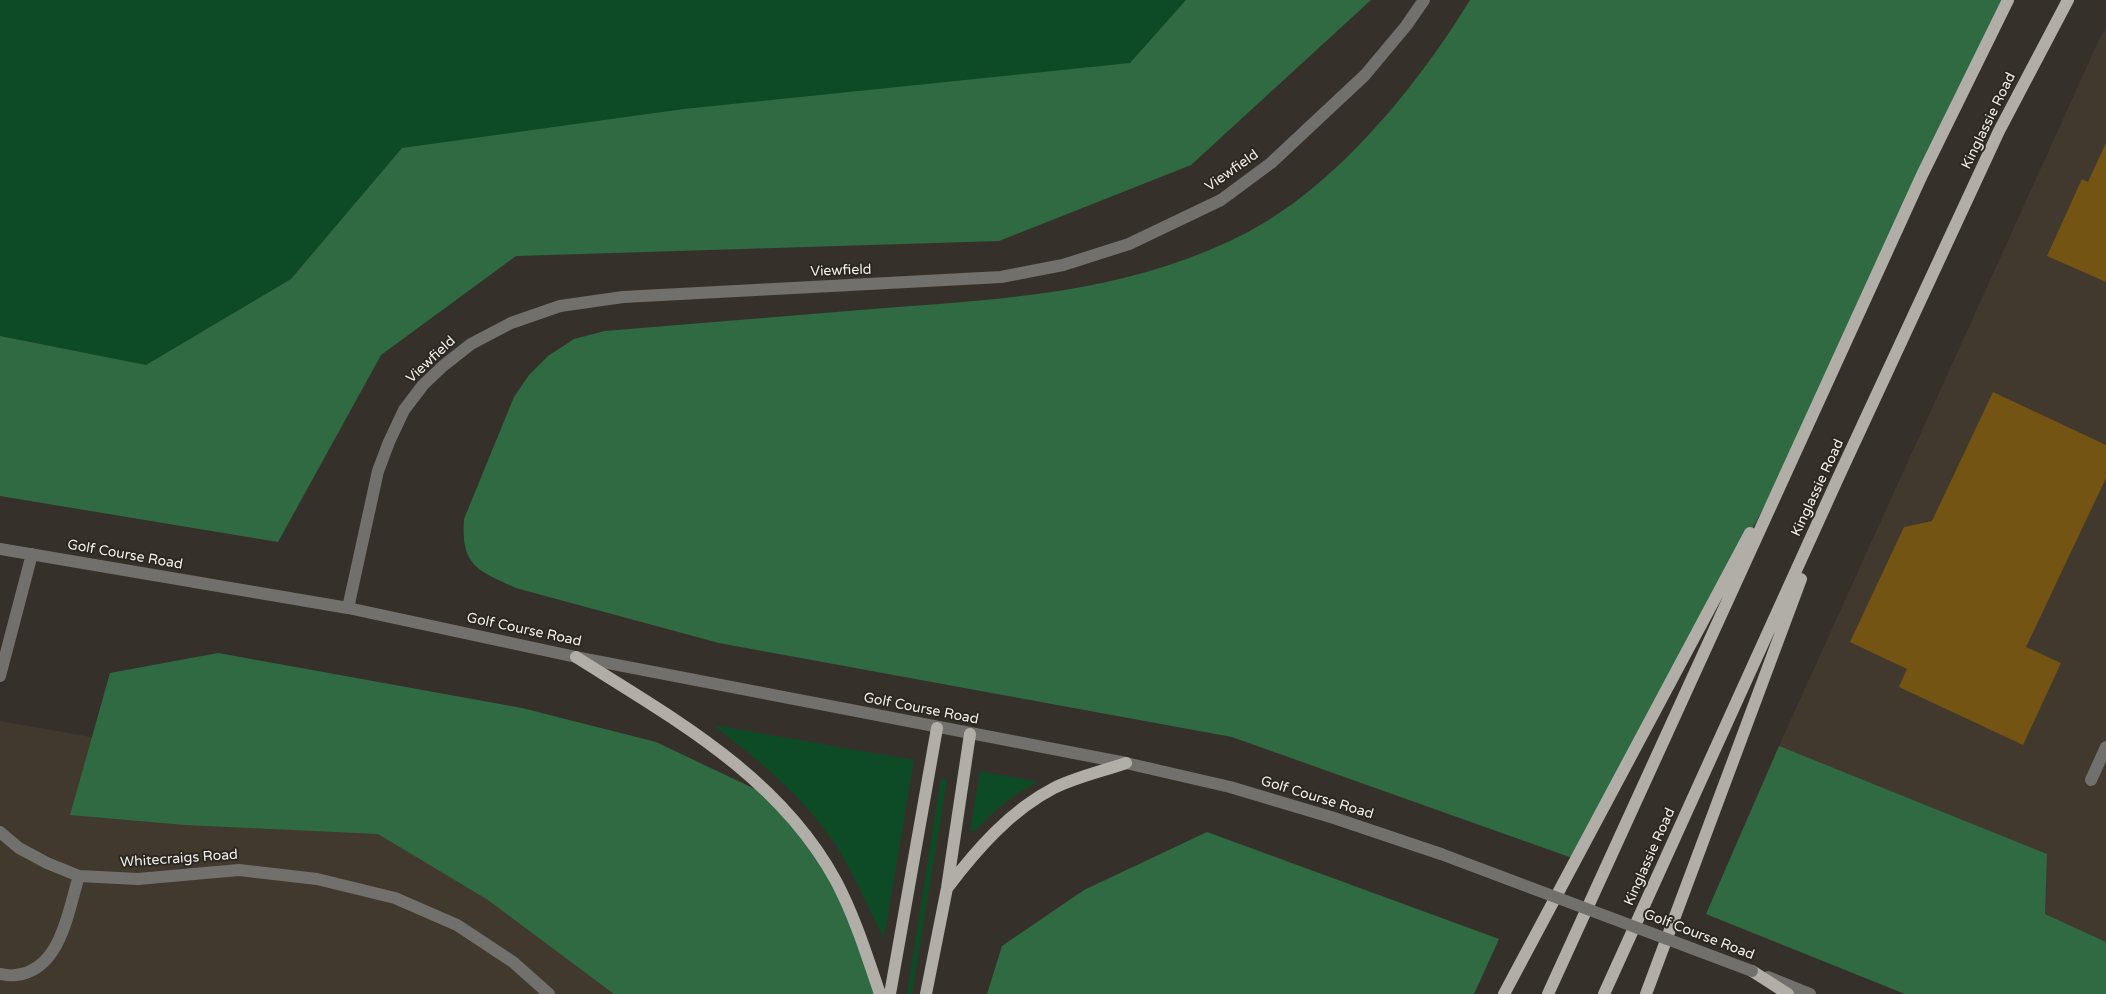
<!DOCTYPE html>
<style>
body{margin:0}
canvas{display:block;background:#35312a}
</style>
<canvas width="2106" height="994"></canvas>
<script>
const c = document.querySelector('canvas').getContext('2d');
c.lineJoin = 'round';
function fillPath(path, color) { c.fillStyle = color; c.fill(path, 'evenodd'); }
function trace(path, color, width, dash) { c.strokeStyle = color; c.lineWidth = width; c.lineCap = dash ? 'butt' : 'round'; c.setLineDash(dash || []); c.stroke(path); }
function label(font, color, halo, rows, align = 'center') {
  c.font = font + ' "Varela Round",sans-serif'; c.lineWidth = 4; c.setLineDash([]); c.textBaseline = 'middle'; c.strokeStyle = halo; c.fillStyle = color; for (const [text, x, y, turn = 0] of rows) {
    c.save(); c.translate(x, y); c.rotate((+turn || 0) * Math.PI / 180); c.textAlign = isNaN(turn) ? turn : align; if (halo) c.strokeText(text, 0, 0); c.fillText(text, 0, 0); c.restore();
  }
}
const built = new Path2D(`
 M2106 28V942L2045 914 1779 746 2099 40Z
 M0 721 468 804 768 994H0Z`);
const green = new Path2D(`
 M0 0H1186L1131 63 402 148 291 279 146 365 0 336Z
 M713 725 914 760 884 938C867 907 855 874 835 844 803 796 759 760 713 725Z
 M980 771 1038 782C1009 797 998 807 975 831H970Z
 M941 779 947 780 912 994H907Z`);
const forest = new Path2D(`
 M1186 0H1371L1191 165 999 241 516 256 381 355 278 542 0 496V336L146 365 291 279 402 148 684 109 1130 63Z
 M1470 0H2008L1806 429 1575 859 1232 737 719 643 516 588C477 570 461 566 464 519L514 397 529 375 548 356 574 339 605 331C698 323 792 316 885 308 1005 299 1118 293 1230 241 1329 196 1414 91 1470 0Z
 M218 653 522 708 656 742 776 799 836 882 880 994H614L488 900 378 834 185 825 70 815 110 673Z
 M1779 746 2047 854 2045 914 2106 942V994H1905L1706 914Z
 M1207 832 1499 939 1474 994H987L1002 946 1084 890Z`);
const building = new Path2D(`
 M2106 143V282L2047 256 2082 179 2088 182Z
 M1993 392 2106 445V478L2026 647 2061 663 2023 745 1899 687 1907 669 1850 642 1904 527 1932 521Z`);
const minor = new Path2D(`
 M0 549 348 608 576 657 1126 763 1230 787 1334 818 1441 854
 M348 608 378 471 389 442 404 410 423 385 443 366 471 344 511 323 560 306 623 297 1001 277 1063 265 1129 244 1221 200 1271 163 1365 75 1406 26 1424 0
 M0 676 32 554
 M2091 780 2106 747
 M0 832 19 848 47 863 79 876 138 879 239 870 317 879 395 898 457 925 513 962 549 994
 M0 974C5 975 11 976 16 975 61 970 68 911 79 876
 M1768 977 1810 994`);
const major = new Path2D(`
 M576 657C674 719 779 776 836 881 855 917 867 956 880 994
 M948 887C977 849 1011 810 1054 788 1076 777 1103 771 1126 763
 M1752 971 1788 994
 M890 994 937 728
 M926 994 947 888 970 734
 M1504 994 1750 533
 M1548 994 1922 175 2008 0
 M1604 994 1838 478 1999 131 2068 0
 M1646 994 1801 579`);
const minorBridge = new Path2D(`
 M1441 854 1752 971`);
const streetNames = [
 ["Kinglassie Road",1989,121,-64],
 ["Viewfield",1232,171,-35],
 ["Viewfield",841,271,-2],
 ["Viewfield",431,360,-43],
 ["Kinglassie Road",1818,488,-65],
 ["Golf Course Road",125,555,10],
 ["Golf Course Road",524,630,12],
 ["Golf Course Road",921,709,11],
 ["Golf Course Road",1317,798,17],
 ["Kinglassie Road",1650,857,-66],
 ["Whitecraigs Road",179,859,-4],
 ["Golf Course Road",1699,935,21]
];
fillPath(built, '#41392d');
fillPath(green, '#0d4b27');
fillPath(forest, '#2f6a43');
fillPath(building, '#745412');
trace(minor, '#72706d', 12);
trace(major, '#b0aea6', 12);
trace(minorBridge, '#72706d', 12);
label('14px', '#f2efeb', '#2b2721', streetNames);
</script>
